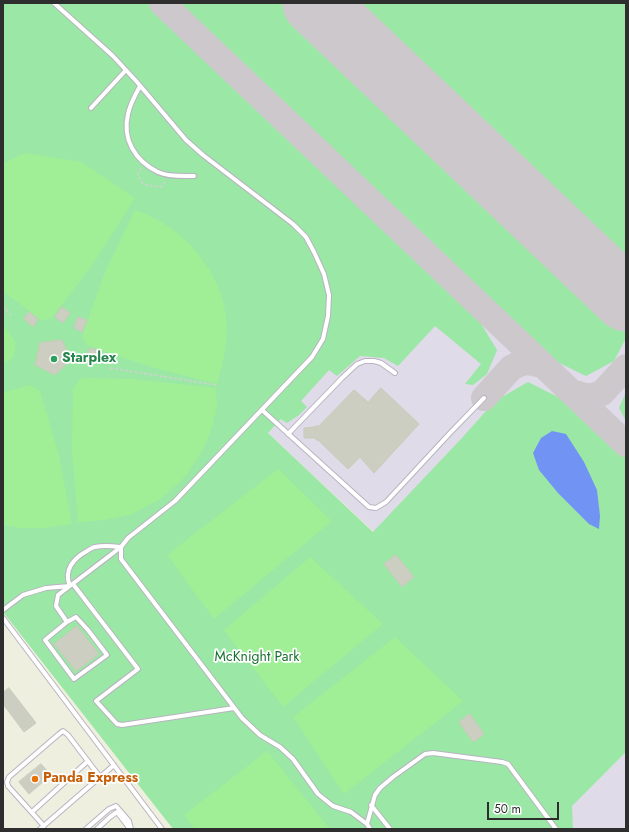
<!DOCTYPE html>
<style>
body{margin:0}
#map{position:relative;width:629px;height:832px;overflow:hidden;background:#efefe0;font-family:Jost,sans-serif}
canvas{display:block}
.frame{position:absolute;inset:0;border:4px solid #2e2e2e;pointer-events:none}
.scale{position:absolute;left:487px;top:802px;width:72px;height:18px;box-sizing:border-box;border:2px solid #2e2e2e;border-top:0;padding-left:5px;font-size:12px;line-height:14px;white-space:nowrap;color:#2e2e2e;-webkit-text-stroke:3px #fff;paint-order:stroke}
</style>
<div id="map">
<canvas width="629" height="832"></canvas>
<div class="frame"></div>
<div class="scale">50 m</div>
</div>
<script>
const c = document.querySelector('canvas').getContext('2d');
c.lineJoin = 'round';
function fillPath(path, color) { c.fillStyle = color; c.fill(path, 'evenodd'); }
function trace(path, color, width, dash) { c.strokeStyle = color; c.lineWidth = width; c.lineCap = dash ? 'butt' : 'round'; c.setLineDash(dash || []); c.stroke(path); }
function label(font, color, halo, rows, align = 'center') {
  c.font = font + ' Jost,sans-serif'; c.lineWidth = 3.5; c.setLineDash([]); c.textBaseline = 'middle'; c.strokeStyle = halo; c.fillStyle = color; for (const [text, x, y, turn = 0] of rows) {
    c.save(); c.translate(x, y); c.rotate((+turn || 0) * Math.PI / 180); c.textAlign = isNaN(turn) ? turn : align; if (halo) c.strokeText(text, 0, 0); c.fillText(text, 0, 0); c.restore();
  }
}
const airport = new Path2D(`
 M102 3H564L626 94V573L374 532 268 433 344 352Z
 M626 752V829H573L571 806Z`);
const green = new Path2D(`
 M3 3H149L474 312 497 350 487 374 473 385 465 384 481 364 435 326 398 366 384 358 360 356 337 376 329 370 301 401 307 407 299 415 287 423 281 419 268 433 373 532 461 439 495 401 528 382 572 404 626 455V752L572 806 573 829H173L3 612Z
 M173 3H283L626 329V338L614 361 586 376 545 356Z
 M345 3H626V269Z
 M626 392V421L619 408Z`);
const pitch = new Path2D(`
 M25 153 81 162 135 198 95 261 51 319 41 320 3 291V163Z
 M135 210C141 213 147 214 152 217 195 238 228 284 227 333 226 350 222 367 217 384L151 367 86 345 82 336 105 272Z
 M3 324 16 343 14 356 3 364Z
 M82 378 133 379 216 388 217 407 212 427 203 450 185 477 162 498 132 514 105 520 78 522 72 452 73 388Z
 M29 385 40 391 59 456 72 524 42 528H22L3 525V393Z
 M278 469 332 521 214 619 167 555Z
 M310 557 383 624 283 707 224 630Z
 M395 637 463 701 344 794 293 717Z
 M267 751 330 829H195L184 815Z`);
const water = new Path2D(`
 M552 431 566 434 584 462 597 490 600 516 599 529 589 524 558 493 539 470 533 453 541 438Z`);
const taxiway = new Path2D(`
 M162 3 626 444
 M571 392 585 396H593L602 393 626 367
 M484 398 511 368 519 364 527 362 543 365`);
const runway = new Path2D(`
 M315 3 626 299`);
const building = new Path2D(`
 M62 307 70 313 63 323 55 317Z
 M29 312 38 319 33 327 24 319Z
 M78 317 87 320 82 332 74 328Z
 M62 340 71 360 55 375 35 365 40 343Z
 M90 348 102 352 99 360 87 356Z
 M381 388 419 424 374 473 360 457 348 469 318 440H316V438H304V428L315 427V426H319L354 390 368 402Z
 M396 555 414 577 402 587 384 564Z
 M77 626 99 654 76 671 54 644Z
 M9 688 36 723 24 732 3 704V693Z
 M470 714 484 734 473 742 459 722Z
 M41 764 51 775 29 794 19 782Z`);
const path = new Path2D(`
 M141 168 138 173 141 182 146 185 161 187 165 182
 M3 306 11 315
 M110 368 216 385`);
const lane = new Path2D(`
 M54 3 113 56 137 82 186 140 203 155 293 224 306 237 314 252 324 274 329 295 328 316 323 339 312 357 175 501 128 538 121 547V559L242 718 260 735 280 747 293 759 318 794 333 806 351 812 367 824 370 829
 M140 86C135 95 130 104 128 114 122 139 135 161 158 172 168 177 183 176 194 176
 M91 108 126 70
 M262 410 369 507 376 508 386 502 451 432 484 398
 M288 434 342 378 357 364 365 361H374L381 363 395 373
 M73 584 138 669 96 701 117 724 122 725 234 708
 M3 610 23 595 46 588 70 586C63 570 74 558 87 551 90 549 93 547 95 547 104 545 112 546 120 547
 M3 618 162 829
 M67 622 45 640 74 679 107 655 88 630 76 617 67 622 56 606 58 595 121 547
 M371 805 390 829
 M32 812 88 761
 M367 824 375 795 380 788 393 777 425 754 433 753 502 762 508 764 556 829
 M44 826 8 786 7 782 9 777 59 734 63 731 68 735 100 777
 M40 829 114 765
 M86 829 109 809 116 806 129 821 131 829
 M97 829 110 817 117 812 130 829`);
const markers = [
 [54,359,4,"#2e9e5b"],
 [35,779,4,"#e8710a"]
];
const leisureNames = [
 ["Starplex",62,359]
];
const parkNames = [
 ["McKnight Park",257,658]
];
const foodNames = [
 ["Panda Express",43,779]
];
fillPath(airport, '#dfdbe8');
fillPath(green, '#9be7a5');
fillPath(pitch, '#a0ef97');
fillPath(water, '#7193f4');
trace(taxiway, '#ccc8cc', 26);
trace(runway, '#ccc8cc', 65);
fillPath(building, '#cdcec2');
trace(building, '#c9cbb9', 1);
trace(lane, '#b8b4c1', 6);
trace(path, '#d1d1d1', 1.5, [3, 2]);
trace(lane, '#fff', 4);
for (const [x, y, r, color] of markers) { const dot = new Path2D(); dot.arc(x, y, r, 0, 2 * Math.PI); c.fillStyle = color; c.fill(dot); trace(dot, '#fff', 1.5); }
label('bold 14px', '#27864d', '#fff', leisureNames, 'left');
label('14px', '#187130', '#fff', parkNames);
label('bold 14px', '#c56008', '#fff', foodNames, 'left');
</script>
